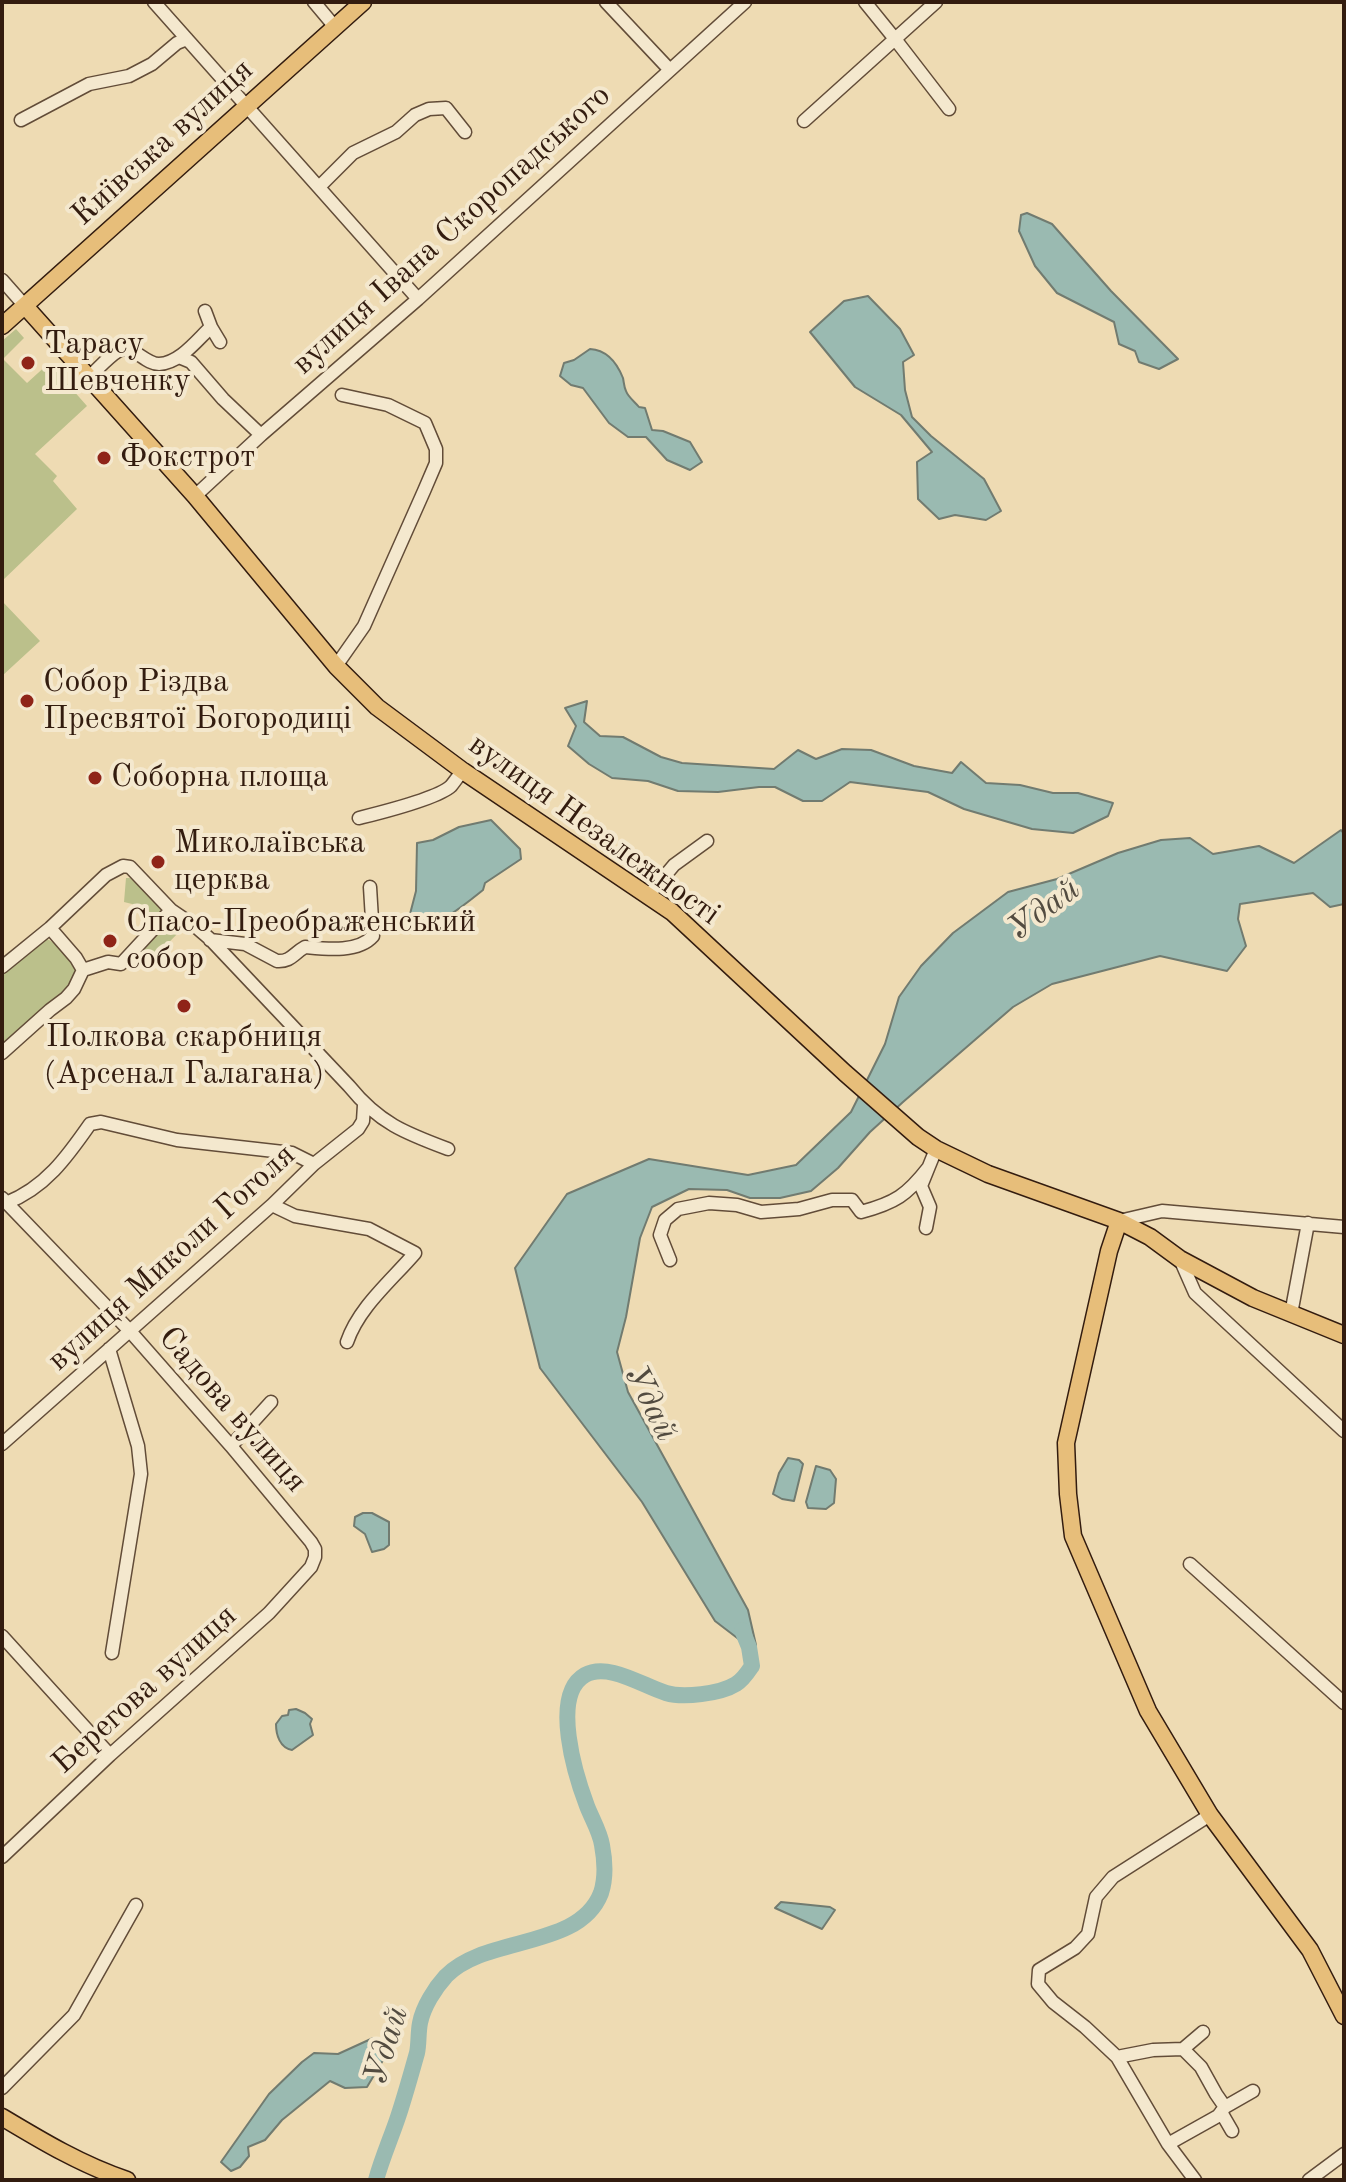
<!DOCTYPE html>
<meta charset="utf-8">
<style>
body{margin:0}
#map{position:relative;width:1346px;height:2182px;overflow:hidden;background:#eedbb3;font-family:"Old Standard TT",serif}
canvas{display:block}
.frame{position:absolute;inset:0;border:4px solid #331c0f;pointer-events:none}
</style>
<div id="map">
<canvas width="1346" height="2182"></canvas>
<div class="frame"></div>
</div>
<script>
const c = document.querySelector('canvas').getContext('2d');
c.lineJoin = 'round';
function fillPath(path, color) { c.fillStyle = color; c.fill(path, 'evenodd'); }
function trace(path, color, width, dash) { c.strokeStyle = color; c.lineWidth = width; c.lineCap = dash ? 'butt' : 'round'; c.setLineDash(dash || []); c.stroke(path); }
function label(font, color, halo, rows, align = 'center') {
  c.font = font + ' "Old Standard TT",serif'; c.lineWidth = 8; c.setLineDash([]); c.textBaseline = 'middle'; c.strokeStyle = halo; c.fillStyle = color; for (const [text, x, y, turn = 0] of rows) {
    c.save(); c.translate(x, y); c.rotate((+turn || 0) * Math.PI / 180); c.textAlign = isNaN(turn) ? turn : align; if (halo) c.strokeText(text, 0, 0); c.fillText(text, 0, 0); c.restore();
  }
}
const green = new Path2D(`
 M16 329 24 338 3 359 27 383 49 363 87 406 35 454 57 476 53 481 77 509 2 581V341Z
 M2 601 40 641 2 676Z
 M126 878H130L165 911 151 924 132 904 124 902Z
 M168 919 180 931 143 969 129 959Z
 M46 938C62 948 83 965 73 985L2 1048V976L29 950Z`);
const water = new Path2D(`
 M1027 213 1052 224 1111 291 1178 359 1159 369 1139 362 1135 351 1119 344 1114 322 1057 293 1035 266 1019 231 1021 215Z
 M868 296 900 329 914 355 903 362 905 390 912 417 931 436 984 479 1001 511 986 520 955 515 939 519 918 499 917 462 932 452 901 415 855 387 810 332 844 301Z
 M590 349C607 350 617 363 623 378 624 383 624 387 626 391 628 397 635 402 639 407L645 408 652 430 663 431 690 442 702 462 690 470 667 460 646 437H628L609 423 583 388 571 385 560 376 564 363 574 360Z
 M587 701 584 722 600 736 623 737 661 757 682 763 774 769 798 750 816 759 842 749 871 750 914 766 952 773 961 762 986 783 1020 785 1053 793H1078L1113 803 1108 816 1073 833 1032 829 964 809 928 792 850 782 822 801H803L775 787H759L718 792 678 791 648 781 612 778 589 764 568 746 576 726 565 708Z
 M491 820 520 849 521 859 485 883 483 890C463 906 442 924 416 928L410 914 416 891 417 843 433 840 459 827Z
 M1341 830 1344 834V904L1330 907 1313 893 1240 904 1238 919 1246 946 1227 971 1160 956 1052 984 1013 1007 903 1102 870 1132 838 1168 811 1191 780 1198H750L727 1190 689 1189 652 1207 640 1238 626 1317 617 1352 628 1392 748 1610 756 1645 749 1647 715 1621 642 1502 540 1368 515 1268 567 1194 649 1159 748 1175 796 1165 851 1112 885 1044 899 997 921 966 953 933 1008 892 1057 879 1118 853 1161 840 1190 838 1213 854 1259 846 1294 863Z
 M788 1458 799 1460 803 1464 794 1501 782 1499 773 1494 779 1473Z
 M816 1466 830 1470 836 1479 834 1503 826 1509 808 1508 806 1502Z
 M363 1513H372L389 1522V1545L384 1549 372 1552 365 1534 354 1526 355 1517Z
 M296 1709 305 1713 312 1719 310 1724 313 1735 292 1750C280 1748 276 1735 276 1724L282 1716 288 1715 289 1710Z
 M781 1902 830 1907 835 1910 822 1929 775 1908Z
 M373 2038 385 2040V2057L367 2087 345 2088 330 2081 282 2120 265 2140 248 2147 249 2156 240 2167 231 2171 221 2162 269 2094 302 2062 314 2053 338 2054Z`);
const river = new Path2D(`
 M376 2180C382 2158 391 2138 398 2117 405 2096 411 2074 417 2053 419 2044 418 2033 420 2023 423 2007 435 1988 446 1976 486 1935 579 1950 601 1893 606 1878 605 1861 602 1845 600 1832 592 1819 587 1806 576 1777 550 1695 585 1675 608 1662 643 1686 666 1693 683 1698 720 1694 736 1684 743 1680 748 1672 752 1666L749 1647 742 1630`);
const minor = new Path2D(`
 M154 2 418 299
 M314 2 335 27
 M606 2 669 69
 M865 2 895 39 936 2
 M21 120 89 84 129 76 152 64 177 43 187 39
 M804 121 895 39 949 109
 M319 187 353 153 396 132 415 115 429 109 446 108 465 132
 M2 280 25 306
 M205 311 211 327 220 342
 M179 357 191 362 223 399 261 435
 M89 377C98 369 108 357 118 351 133 343 144 364 159 364 180 363 197 340 211 327
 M195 496 261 435 418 299 745 2
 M336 666 364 626 424 491 436 463V449L425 423 388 405 342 395
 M359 818C379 813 437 799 451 786 455 781 459 775 463 771
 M648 896 674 865 707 841
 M210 940 245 944 277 961C291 962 294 953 305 947 326 949 358 953 373 936L370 887
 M2 967 50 928 106 875 123 866 130 867 171 910 196 927 210 939 349 1086C379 1123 405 1133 448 1149
 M83 970 108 962 121 964 171 910
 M2 1053 50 1010 66 998 74 989 83 970 76 958 50 928
 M2 1198 129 1330 231 1446 311 1542 315 1549V1557L311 1567 269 1613 110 1755 2 1857
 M6 1203C45 1188 67 1157 90 1124L101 1122 177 1140 292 1153 314 1164
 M272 1205 295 1216 369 1229 415 1253C391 1281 359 1307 347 1342
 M1119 1221 1162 1211 1344 1227
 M926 1228 930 1207 921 1186 936 1149
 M1180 1259 1195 1293 1344 1431
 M670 1260 660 1235 665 1220 678 1209 709 1203 737 1205 761 1212 799 1209 832 1200H852L861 1212C895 1203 907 1195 928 1168
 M1291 1314 1308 1223
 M109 1349 138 1446 141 1474 112 1653
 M2 1444 272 1205 314 1164 358 1129 363 1121 364 1105
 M231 1446 271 1402
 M1190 1564 1344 1703
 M2 1636 110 1755
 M1183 2049 1201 2067 1216 2094 1225 2107
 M1117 2057 1153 2050 1183 2049 1203 2032
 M2 2088 74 2015 136 1905
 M1221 2112 1232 2131
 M1168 2144 1218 2116 1225 2107 1253 2091
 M1195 2180 1168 2144 1117 2057 1085 2027 1053 2002 1038 1984 1039 1970 1075 1948 1088 1934 1096 1897 1113 1877 1210 1815
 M1309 2180 1344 2154`);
const major = new Path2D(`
 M25 306 195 496 336 666 377 707 463 771 672 912 845 1073 918 1137 936 1149 988 1174 1119 1221 1150 1237 1180 1259 1253 1298 1344 1335
 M2 326 363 2
 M1119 1221 1109 1251 1066 1443 1068 1494 1073 1536 1148 1711 1210 1815 1310 1950 1344 2016
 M2 2117C42 2141 82 2165 127 2180`);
const markers = [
 [28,363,8,"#8f2418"],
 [104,458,8,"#8f2418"],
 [27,701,8,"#8f2418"],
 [95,778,8,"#8f2418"],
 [158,862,8,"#8f2418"],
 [110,941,8,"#8f2418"],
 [184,1006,8,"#8f2418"]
];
const streetNames = [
 ["Київська вулиця",163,143,-42],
 ["вулиця Івана Скоропадського",452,230,-42],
 ["вулиця Незалежності",594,830,36],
 ["вулиця Миколи Гоголя",172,1258,-42],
 ["Садова вулиця",232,1410,49],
 ["Берегова вулиця",145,1690,-42]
];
const poiNames = [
 ["Тарасу",44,345],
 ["Шевченку",44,382],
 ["Фокстрот",120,458],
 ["Собор Різдва",43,683],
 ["Пресвятої Богородиці",43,720],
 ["Соборна площа",111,778],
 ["Миколаївська",174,844],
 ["церква",174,881],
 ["Спасо-Преображенський",126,923],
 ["собор",126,960],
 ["Полкова скарбниця",184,1038,"center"],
 ["(Арсенал Галагана)",184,1075,"center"]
];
const waterNames = [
 ["Удай",1044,910,-37],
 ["Удай",650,1403,63],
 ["Удай",387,2046,-73]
];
fillPath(green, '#bbc08b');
fillPath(water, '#9abab1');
trace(water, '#717b70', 2);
trace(river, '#9abab1', 16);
trace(minor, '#624c38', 15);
trace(major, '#331c0f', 19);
trace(minor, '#f4e8ce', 12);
trace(major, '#e7be7a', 16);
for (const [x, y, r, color] of markers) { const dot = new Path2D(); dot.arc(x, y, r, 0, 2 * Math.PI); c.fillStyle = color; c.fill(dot); trace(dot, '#f4e8ce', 3); }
label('32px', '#331c0f', '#f4e8ce', streetNames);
label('32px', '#331c0f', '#f4e8ce', poiNames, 'left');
label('italic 34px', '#524b40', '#f4e8ce', waterNames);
</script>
